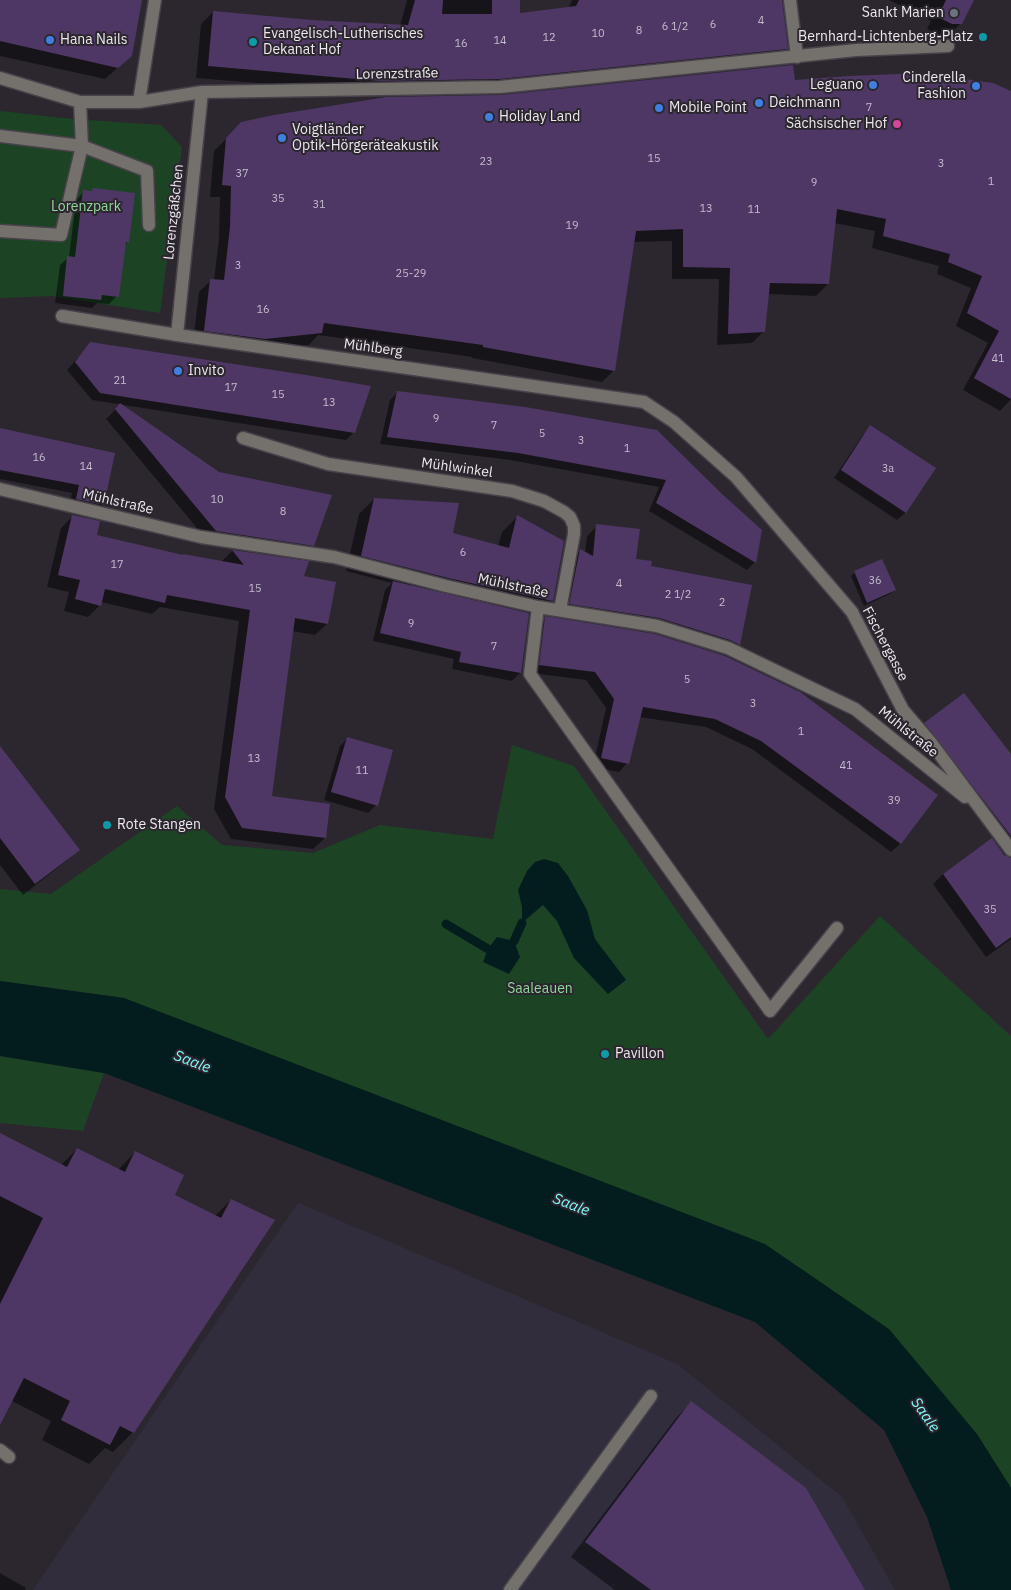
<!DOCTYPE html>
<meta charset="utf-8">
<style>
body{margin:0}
canvas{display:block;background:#2c262f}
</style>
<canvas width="1011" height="1590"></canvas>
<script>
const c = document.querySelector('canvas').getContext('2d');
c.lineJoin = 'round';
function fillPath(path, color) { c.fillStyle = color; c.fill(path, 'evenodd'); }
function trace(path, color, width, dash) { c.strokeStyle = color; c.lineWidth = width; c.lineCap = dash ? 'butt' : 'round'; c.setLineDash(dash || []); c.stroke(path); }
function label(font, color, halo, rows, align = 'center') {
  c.font = font + ' "IBM Plex Sans",sans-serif'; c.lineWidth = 4; c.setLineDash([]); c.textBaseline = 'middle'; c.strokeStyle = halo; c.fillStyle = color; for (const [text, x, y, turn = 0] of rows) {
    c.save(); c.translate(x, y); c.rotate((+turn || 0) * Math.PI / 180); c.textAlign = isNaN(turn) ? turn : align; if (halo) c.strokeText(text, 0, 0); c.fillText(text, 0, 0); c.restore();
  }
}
const commercial = new Path2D(`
 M298 1203 677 1364 842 1497 895 1590H33Z`);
const green = new Path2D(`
 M0 111 73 119 161 125 182 147 160 313 53 296 0 298Z
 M512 745 574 766 768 1039 880 916 1011 1036V1488L977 1434 124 998 0 981V889L51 894 177 806 222 845 313 853 380 825 493 839Z
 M0 1056 104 1073 83 1131 0 1123Z`);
const water = new Path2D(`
 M544 859 558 863 568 876 587 910 595 939 626 980 608 994 574 958 557 921 543 905 522 923V907L518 890 527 871 535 862Z
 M497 937 514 941 520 957 509 974 483 962 488 949Z
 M0 981 124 998 765 1244 889 1329 977 1434 1011 1488V1590H951L927 1517 884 1430 755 1322 104 1073 0 1056Z`);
const shadow = new Path2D(`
 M0 0H141L131 56 105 79 0 56Z
 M407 0H519L518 15 569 8 572 0H781L787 48 774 60 366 92 196 78 201 24 213 12 312 21 400 26Z
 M889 0H973L961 23 949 35H940L927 29 931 21Z
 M794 82 1011 93V399L1000 411 963 390 988 343 956 326 971 288 937 274 939 266 872 248 875 231 834 223 828 284 816 296 768 294 764 331 752 343 717 345 719 279H672V241L633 242 614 370 602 382 472 358V357L318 335 309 345 252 351 193 342 199 292 211 280H214L219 239 220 197H210L214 151 242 123 501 96Z
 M84 192 128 242 125 245 117 296 109 304 97 303 92 308 55 303 60 265 69 257 76 200Z
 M91 343 354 432 346 440 92 400 67 370Z
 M398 392 657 431 755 562 747 570 649 511 659 487 510 460 380 444 390 400Z
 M120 405 313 545 304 555 207 540 106 419Z
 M871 427 934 469 905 513 897 520 834 478 863 435Z
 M0 429 114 454 103 505 95 513 69 507 72 493 0 479Z
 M374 499 452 534 498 546 502 532 517 517 552 601 537 616 528 614 520 673 512 681 452 669 454 659 373 641 385 590 392 583 346 571 359 514Z
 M73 516 96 536 182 556 221 562 232 551 307 562 302 577 327 624 315 635 292 631 270 797 325 838 313 849 231 839 214 809 239 621 160 607 152 614 101 602 100 605 88 617 64 611 69 592 47 587 61 528Z
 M597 526 635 560 650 567 739 644 729 654 649 628 560 614 570 560 580 551 585 553 587 536Z
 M855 572 894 590 890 594 864 606 851 576Z
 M546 618 936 795 900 844 891 852 752 749 706 727 639 717 627 763 619 772 593 767 606 708 586 680 531 673 537 626Z
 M925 724 1011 756V858L915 733Z
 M348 738 376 805 368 813 324 800 340 746Z
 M0 748 78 850 66 861 23 895 0 865Z
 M992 840 1007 858 1011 859V939L986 957 933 884 943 874Z
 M0 1135 61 1165 77 1149 118 1170 135 1152 173 1195 215 1216 231 1200 133 1432 113 1452 105 1448 89 1464 42 1440 51 1421 10 1400 0 1410Z
 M691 1403 864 1590H615L571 1557 676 1418Z
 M0 1573 26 1588 25 1590H0Z`);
const stream = new Path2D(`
 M446 924 488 949
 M514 941 522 923`);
const building = new Path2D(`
 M0 0H142L132 56 118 68 0 41Z
 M415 0H443L442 14H492V0H520V13L576 6 579 0H782L788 49 500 79 379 81 208 66 213 11 312 20 408 25Z
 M946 0H974L962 24H952L938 17Z
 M793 65 795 80 849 76 922 73 993 83 1011 91V399L974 378 999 331 967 313 982 276 948 262 950 254 883 236 886 219 837 209 829 284 770 283 765 332 728 334 730 268 683 267V229L636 231 615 371 483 347V345L324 323 322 333 265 339 204 331 210 279 224 280 230 227 231 186 222 185 226 138 241 122 274 115 387 97 501 95Z
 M93 188 135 193 129 243 126 242 119 297 102 295 101 300 63 296 67 256 75 257 83 190 92 191Z
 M90 342 306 375 371 386 355 433 100 393 75 362Z
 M397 391 525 407 657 430 722 494 762 530 756 563 656 503 666 480 518 453 387 437Z
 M120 403 219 472 332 495 314 546 216 531 115 409Z
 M870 425 936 468 906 513 841 470Z
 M0 428 115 453 104 505 76 499 79 485 0 470Z
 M374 498 459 503 453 533 509 548 517 515 564 541 553 601 448 578 361 556Z
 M72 515 100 521 97 535 183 555V554L244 565 232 550 309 561 304 576 336 582 328 624 295 618 272 796 330 804 326 838 242 828 225 797 250 610 167 595 165 603 105 589 101 606 75 599 80 580 58 575Z
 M596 524 640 529 636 559 652 561 651 566 752 585 740 645 730 640 659 618 569 604 580 549 593 556Z
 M882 559 896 590 867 603 854 571Z
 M393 581 529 613 521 673 459 662 461 652 380 633Z
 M545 616 655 634 725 656 800 692 938 795 901 844 761 741 715 719 643 707 629 764 601 758 614 699 595 672 539 665Z
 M964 693 1011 754V836L924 723Z
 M347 737 393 750 378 806 331 792Z
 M0 746 80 850 35 884 0 838Z
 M992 838 1004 855 1011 858V937L996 948 943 874Z
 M0 1133 67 1167 77 1148 125 1172 135 1151 184 1175 175 1195 221 1218 231 1199 275 1220 134 1433 120 1426 110 1445 61 1420 70 1401 24 1378 0 1425V1304L43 1218 0 1196Z
 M691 1401 806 1488 865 1590H651L585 1542Z`);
const minor = new Path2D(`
 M790 0 797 57
 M0 78 80 102H139L202 92 500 87 856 50 948 46
 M139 102 155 0
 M0 136 82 146 147 171 149 225
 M0 231 61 235 82 146 80 102
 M62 316 177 335 644 402 674 422 736 477 852 612 903 710 932 744 1011 850
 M177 335 202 92
 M243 438 328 464 512 491 544 501 564 512 570 517 574 526V534L560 610
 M0 489 201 537 334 557 446 586 538 607 657 626 728 648 855 709 965 797
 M538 607 530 674 770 1011 837 928
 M0 1450 9 1457
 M510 1590 651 1396`);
const markers = [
 [954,13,5,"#6b7280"],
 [983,37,5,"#0f9aa8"],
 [50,40,5,"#3f7fe0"],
 [253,42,5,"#0f9aa8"],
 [873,85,5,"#3f7fe0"],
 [976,86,5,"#3f7fe0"],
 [759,103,5,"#3f7fe0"],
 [659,108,5,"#3f7fe0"],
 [489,117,5,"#3f7fe0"],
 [897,124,5,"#d1479c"],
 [282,138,5,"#3f7fe0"],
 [178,371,5,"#3f7fe0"],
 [107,825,5,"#0f9aa8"],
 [605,1054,5,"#0f9aa8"]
];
const numberNames = [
 ["4",761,21],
 ["6",713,25],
 ["6 1/2",675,27],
 ["8",639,31],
 ["10",598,34],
 ["12",549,38],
 ["14",500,41],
 ["16",461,44],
 ["7",869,108],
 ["15",654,159],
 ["23",486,162],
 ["3",941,164],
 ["37",242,174],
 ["1",991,182],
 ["9",814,183],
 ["35",278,199],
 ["31",319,205],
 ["13",706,209],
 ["11",754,210],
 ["19",572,226],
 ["3",238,266],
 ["25-29",411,274],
 ["16",263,310],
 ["41",998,359],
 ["21",120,381],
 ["17",231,388],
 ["15",278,395],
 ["13",329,403],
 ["9",436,419],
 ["7",494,426],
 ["5",542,434],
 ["3",581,441],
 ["1",627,449],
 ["16",39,458],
 ["14",86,467],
 ["3a",888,469],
 ["10",217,500],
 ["8",283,512],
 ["6",463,553],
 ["17",117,565],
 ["36",875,581],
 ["4",619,584],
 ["15",255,589],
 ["2 1/2",678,595],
 ["2",722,603],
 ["9",411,624],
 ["7",494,647],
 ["5",687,680],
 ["3",753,704],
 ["1",801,732],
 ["13",254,759],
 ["41",846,766],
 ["11",362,771],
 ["39",894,801],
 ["35",990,910]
];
const poiNames = [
 ["Sankt Marien",944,13,"right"],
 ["Evangelisch-Lutherisches",263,34],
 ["Dekanat Hof",263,50],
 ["Bernhard-Lichtenberg-Platz",973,37,"right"],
 ["Hana Nails",60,40],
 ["Cinderella",966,78,"right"],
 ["Fashion",966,94,"right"],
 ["Leguano",863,85,"right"],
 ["Deichmann",769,103],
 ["Mobile Point",669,108],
 ["Holiday Land",499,117],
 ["Sächsischer Hof",887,124,"right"],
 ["Voigtländer",292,130],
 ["Optik-Hörgeräteakustik",292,146],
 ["Invito",188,371],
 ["Rote Stangen",117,825],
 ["Pavillon",615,1054]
];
const streetNames = [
 ["Lorenzstraße",397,74,-1],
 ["Lorenzgäßchen",174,212,-84],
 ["Mühlberg",373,348,8],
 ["Mühlwinkel",457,468,8],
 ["Mühlstraße",118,502,13],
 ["Mühlstraße",513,586,12],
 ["Fischergasse",885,644,62],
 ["Mühlstraße",908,732,39]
];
const parkNames = [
 ["Lorenzpark",86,207],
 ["Saaleauen",540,989]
];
const waterNames = [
 ["Saale",192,1062,21],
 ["Saale",571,1205,21],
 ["Saale",925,1415,55]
];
fillPath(commercial, '#322d3d');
fillPath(green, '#1c4424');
fillPath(water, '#031d1e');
fillPath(shadow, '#0007');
trace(stream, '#031d1e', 9);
fillPath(building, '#4e3765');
trace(minor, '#47414a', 15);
trace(minor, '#74706c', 12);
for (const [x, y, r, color] of markers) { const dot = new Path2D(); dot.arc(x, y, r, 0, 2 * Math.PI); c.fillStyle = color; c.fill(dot); trace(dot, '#2c262f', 2); }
label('11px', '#c5bccc', null, numberNames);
label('14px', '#ede8ee', '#2c262f', poiNames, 'left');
label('14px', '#ede8ee', '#2c262f', streetNames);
label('14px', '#91d89b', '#2c262f', parkNames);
label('italic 15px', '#7ffbfb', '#2c262f', waterNames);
</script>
